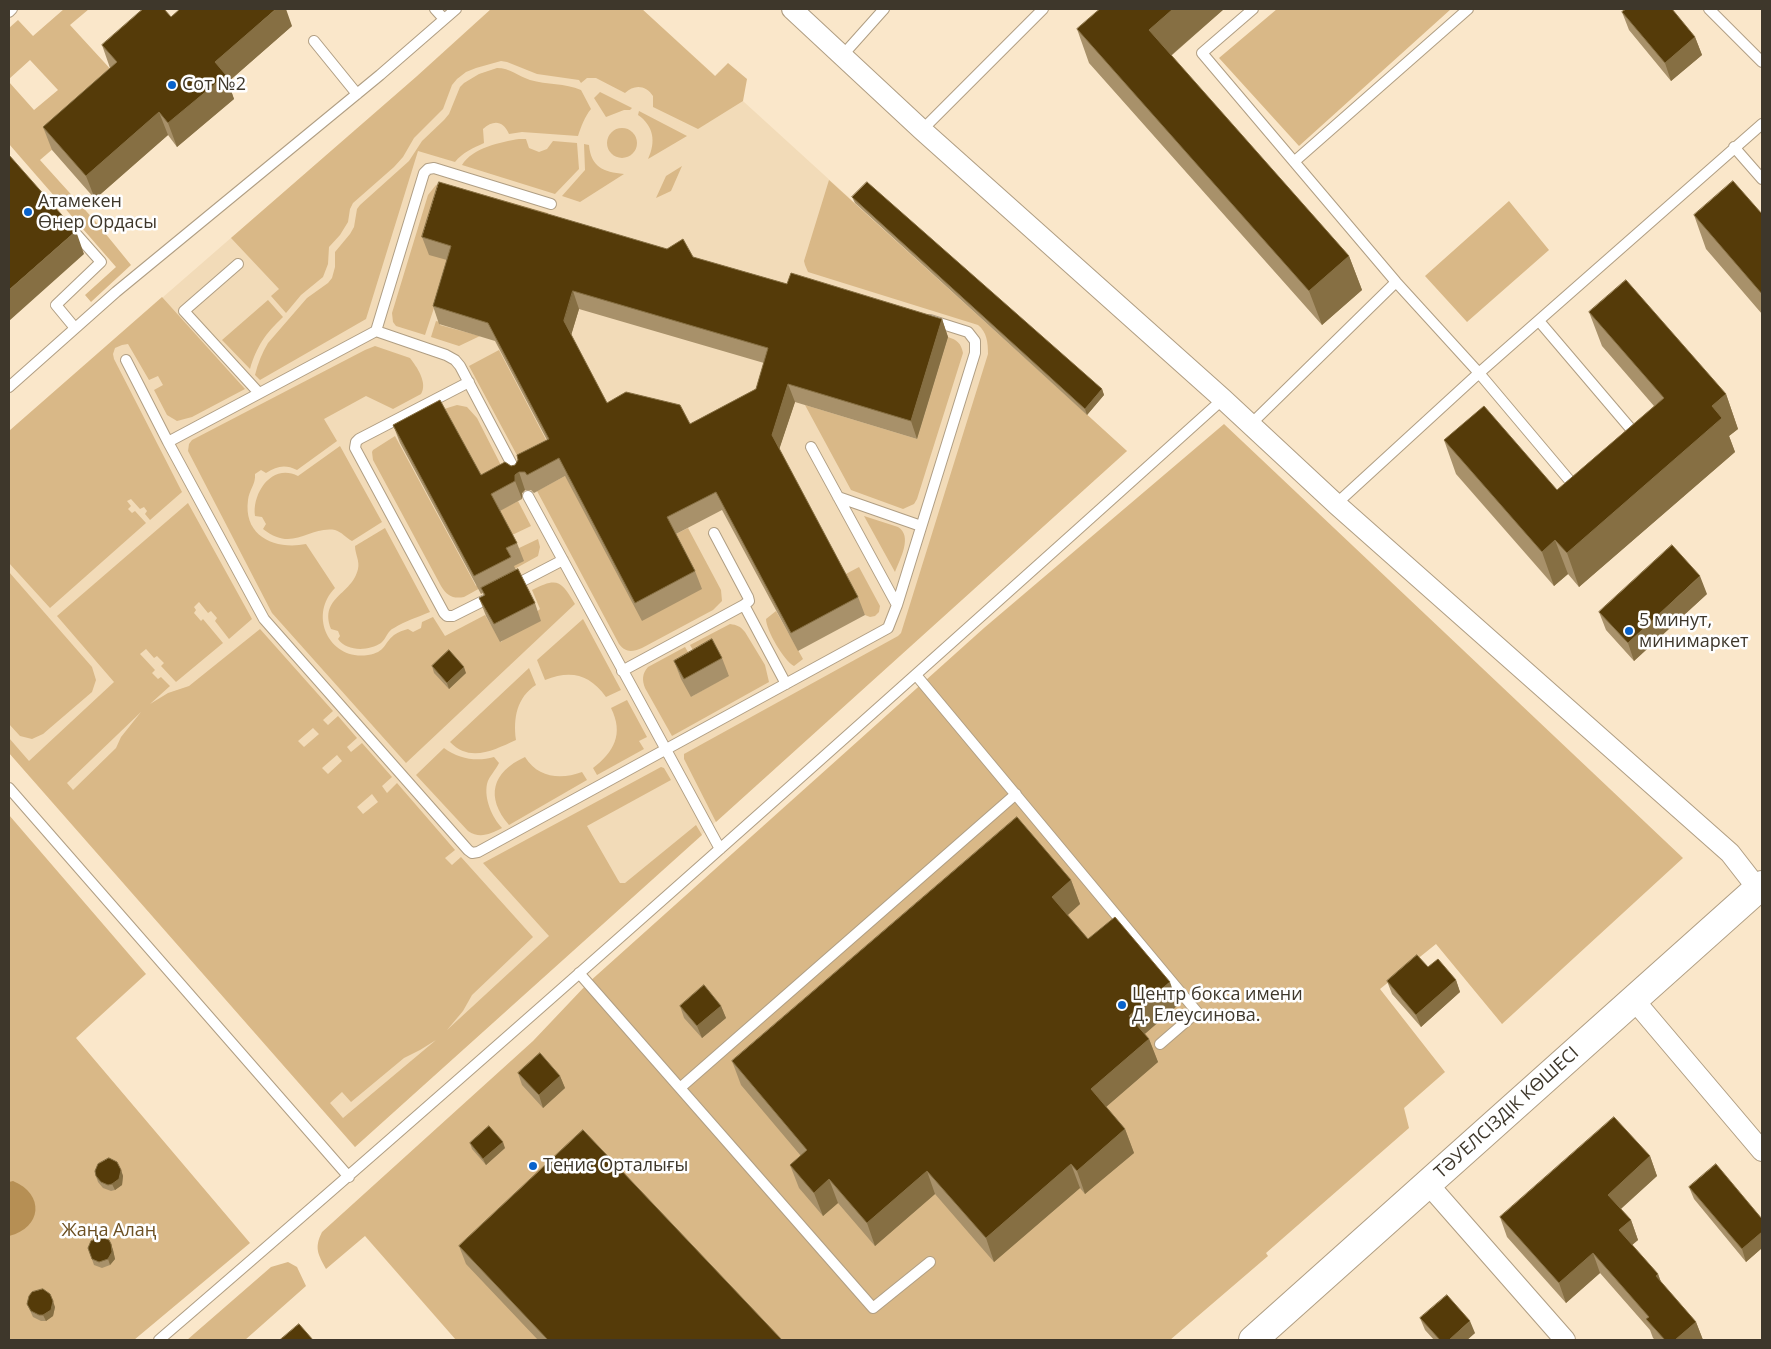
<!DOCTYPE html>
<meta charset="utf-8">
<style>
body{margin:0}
#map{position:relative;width:1771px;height:1349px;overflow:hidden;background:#fae7ca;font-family:"Open Sans",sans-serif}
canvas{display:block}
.frame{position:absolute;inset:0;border:10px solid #3e372b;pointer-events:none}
</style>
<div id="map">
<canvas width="1771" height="1349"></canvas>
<div class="frame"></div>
</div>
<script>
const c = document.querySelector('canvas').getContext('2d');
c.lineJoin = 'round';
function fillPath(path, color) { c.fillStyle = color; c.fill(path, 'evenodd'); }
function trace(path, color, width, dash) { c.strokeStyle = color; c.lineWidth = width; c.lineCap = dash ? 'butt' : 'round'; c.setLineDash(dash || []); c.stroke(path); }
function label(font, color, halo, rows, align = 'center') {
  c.font = font + ' "Open Sans",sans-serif'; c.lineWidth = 5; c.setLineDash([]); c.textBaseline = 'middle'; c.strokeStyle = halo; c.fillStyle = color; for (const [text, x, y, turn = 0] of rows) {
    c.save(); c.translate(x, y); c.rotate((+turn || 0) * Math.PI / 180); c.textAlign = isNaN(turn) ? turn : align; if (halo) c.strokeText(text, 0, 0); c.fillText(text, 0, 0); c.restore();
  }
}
const built = new Path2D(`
 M491 9H642L1127 451 355 1147 9 753V431L416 77Z`);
const green = new Path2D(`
 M64 9H89L70 25 126 86 40 160 96 222 131 265 91 302 85 295 116 267 9 144V82L34 110 58 90 30 60 9 79V28L18 20 33 36Z
 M491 9H642L715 76 728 63 747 79 743 101 698 129 653 107V96C646 85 634 84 625 93L596 78H587L581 83 579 80 537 74 507 62 501 61 476 68 466 72 457 79 452 85 443 109 414 138 403 157 394 167 353 203 350 209 348 222 340 235 329 247 328 264 323 277 301 295 286 313 271 296 279 289 231 238 416 77Z
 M1277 9H1451L1299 146 1219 58Z
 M497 68C510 68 518 76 530 80 547 85 565 83 581 90L591 109C585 116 581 127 578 136L522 132 509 134C503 120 493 120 483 129L484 143C473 148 462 153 455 162L418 151 366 319 260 380 255 375C258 363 262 353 268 343L307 298 328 283 332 278 335 267V252L350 234 354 227 357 209 360 205 409 161 422 141 444 120 449 114 460 87 464 83 479 74Z
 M600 92 632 108 630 110H624L606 117 594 98Z
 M639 111 687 136 648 159C656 142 654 126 638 115Z
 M607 143a15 15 0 1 1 30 0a15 15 0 1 1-30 0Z
 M519 139H526L529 148 539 152 547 149 553 141 577 143 579 169 555 194 462 165C472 148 501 142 519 139Z
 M584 144 589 145C591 167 603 172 624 174L580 202 562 196 585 170Z
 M682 166 671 191 656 198 666 176Z
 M829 180 1127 451 716 822 684 759V754L898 636 901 633 988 354C988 343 987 332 978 325L808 272 805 265 804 261Z
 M442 183 548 213 542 229 457 264 434 308 425 335 396 326 393 322 392 313 428 195 436 185Z
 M1509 201 1549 250 1467 322 1425 276Z
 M162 297 245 389 192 417 177 421 167 415 154 390 163 385 158 376 149 380 128 344 122 345 115 348 113 354 114 359 182 492 150 520 145 514 147 511 144 507 140 509 131 499 127 501 131 506 128 509 132 513 135 511 146 523 50 608 9 563V431Z
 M268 300 283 317C265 334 257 346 250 369L222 340Z
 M436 321 440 322V325L480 336 459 346 431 337Z
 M948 337C957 340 961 343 963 353L917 499 914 504 903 509 851 490 805 405 917 439Z
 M375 346 410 358C417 367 428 383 421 394L393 409 366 396 324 419 337 441 297 470C285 464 277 466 266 473L261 470 255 474C256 484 249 490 248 500 243 537 276 550 306 544L335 588C308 615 329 661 368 655 386 652 383 644 394 635 398 632 404 630 408 629L413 632 421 628 422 622 433 617 445 636 485 615 501 642 540 609 532 590C557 577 561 580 575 604L406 763 272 613 188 451 189 444 192 440 365 350Z
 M499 350 555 457 526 472 469 366Z
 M457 405 467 407 477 418 509 481 487 493 444 409Z
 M1224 424 1683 858 1502 1024 1436 944 1380 989 1445 1072 1404 1108 1409 1128 1266 1253 1268 1256 1170 1340H456L365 1236 326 1269C318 1254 314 1248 322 1232L533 1041 588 983 984 628Z
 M395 436 476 586 517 549 538 539 540 547 538 556 464 597C453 599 447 596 441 586L373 460 372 452 373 450Z
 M340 446 382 522 352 541C346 538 342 532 335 530 308 526 293 553 263 529L266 524 262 517 255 516C252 493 272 463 298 476Z
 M565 476 674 535 688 528 721 590 722 601 713 610 642 648C632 652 626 653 619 644L537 491Z
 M518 501 531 526 510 536 497 512Z
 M188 503 252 619 229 639 215 621 217 618 211 611 208 613 199 602 194 607 196 610 194 613 201 621 203 619 223 643 176 682 161 666 164 663 157 656 154 658 146 649 140 654 155 670 152 673 158 679 161 677 170 686 150 704 168 693 189 686 260 629 333 711 323 720 328 725 338 716 357 738 347 747 351 752 362 743 392 777 382 786 387 793 397 783 455 850 445 858 452 865 461 857 533 937 472 995 463 1011 447 1030 549 936 483 863 661 767 664 768 671 780 587 826 618 880 620 883H625L696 825 702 835 355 1147 9 753V738L29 761 114 682 57 616ZM141 712 121 737 116 748 73 790 67 783ZM313 728 319 734 304 747 298 741ZM337 755 342 761 328 774 322 768ZM372 794 378 802 363 814 357 807ZM436 1040 343 1118 330 1103 342 1092 351 1102 404 1058 420 1050Z
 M864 516 898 527C913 536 900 559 895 572Z
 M385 528 430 612C418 617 405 621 394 628 387 631 387 638 381 643 369 651 347 652 338 639L340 636 338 631 331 629C319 597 352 595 358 569 360 561 355 554 355 546Z
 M859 567 880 606 879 612 875 616 870 617 865 615 844 575Z
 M9 572 92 667 96 680 92 692 43 734 32 739 20 736 9 724Z
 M776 611 803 659 794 666C784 661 766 630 766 619Z
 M583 619 621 690 606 697C589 674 571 670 545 680L537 660Z
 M730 624C737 625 740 626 745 632L765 665 769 682 672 736 645 688C642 680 642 674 648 667L685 647 698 669 691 697 729 675 702 666 690 645Z
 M529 668 536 685C517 697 513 718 516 740 494 750 470 763 450 742Z
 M627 700 647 737 639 741 644 749 597 775 593 768C614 752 624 734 611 708Z
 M444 748C459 759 477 762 494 757L499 763C496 770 489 776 487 784 484 799 492 817 502 828 490 834 480 839 468 831L416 775Z
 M525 757C538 778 561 780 582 772L587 780 509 825C485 797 492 772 525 757Z
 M9 815 146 974 76 1038 250 1243 134 1340H9Z
 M288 1262 297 1267 306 1286 245 1340H187L271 1267Z`);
const water = new Path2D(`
 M13 1181C45 1194 42 1228 9 1236V1182Z`);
const service = new Path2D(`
 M435 9 444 19
 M1253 9 1202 53 1396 282 1479 373 1575 487 1578 484
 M1709 9 1762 62
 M9 12 12 9
 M314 41 357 94
 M842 56 884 9
 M922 130 1043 9
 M1734 147 1762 179
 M1295 161 1468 9
 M70 227 101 262 56 305 75 328
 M238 264 184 311 259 393
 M1539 321 1636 435 1633 438
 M376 331 446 355 455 360 460 366 518 476
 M126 360 168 442 264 619 468 850 472 853 478 852 888 628 897 605 975 353V341L968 332 930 320
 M469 382 359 439 356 442 355 448 444 613 447 616H453L491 597
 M9 387 116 292 380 75 456 9
 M1251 424 1396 282
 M168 442 376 331 424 173 428 169 434 168 551 204
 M811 447 897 605
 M528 496 720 849
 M838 497 921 526
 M1336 504 1479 373 1762 124
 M714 533 748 597 749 601 744 605 786 684
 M513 586 563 560
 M622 671 744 605
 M916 675 1197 1012 1160 1044
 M9 788 349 1177
 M579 973 873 1308 930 1262
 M680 1088 1016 794
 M159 1340C518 1031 871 716 1223 399`);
const minor = new Path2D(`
 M792 9 922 130 1223 399 1336 504 1730 853 1758 889
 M1634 1000 1762 1151
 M1428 1184 1565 1340`);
const secondary = new Path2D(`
 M1253 1340 1762 885`);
const wall = new Path2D(`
 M1100 9H1224L1171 56 1349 256 1362 290 1322 325 1089 63 1077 29Z
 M1622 12 1695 37 1702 55 1671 81 1629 30Z
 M171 17 292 26 228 82 234 99 177 147 168 135 95 199 52 150 43 127 110 68 102 45Z
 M852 197 1102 389 1104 395 1087 415 855 203Z
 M1762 214V314L1706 249 1694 215Z
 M422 237 693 257 787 284 942 319 948 337 917 439 795 402 779 449 858 597 865 615 798 651 722 510 676 534 695 571 702 589 642 621 565 476 534 493 531 490H525L522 493V499L500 511 517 543 524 561 514 566 516 570 535 603 541 621 500 642 486 616 479 598 484 596 483 593 481 594 400 443 393 425 481 475 515 465 547 440 495 341 439 324 433 306 447 260 429 255ZM579 309 764 363 756 389 690 424 607 403 571 335Z
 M1589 312 1726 394 1738 429 1729 436 1735 452 1579 587 1568 574 1554 586 1456 474 1444 440 1557 490 1654 406 1602 346Z
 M1707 594 1634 661 1606 630 1599 612Z
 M722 658 729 676 691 697 681 679 674 661Z
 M432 666 466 673 449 689 434 673Z
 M1071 880 1080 904 1068 915 1088 939 1178 1005 1144 1034 1149 1039 1158 1062 1106 1107 1125 1129 1134 1153 1085 1194 1080 1188 994 1262 935 1194 875 1246 838 1203 823 1216 799 1188 790 1165 801 1156 741 1085 732 1061Z
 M1428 967 1456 980 1460 992 1421 1027 1392 994 1387 981Z
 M680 1006H721L726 1018 702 1038 684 1018Z
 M518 1073 560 1076 565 1088 543 1108 522 1085Z
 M470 1143 505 1148 486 1165 472 1149Z
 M1650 1156 1657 1176 1621 1209 1631 1220 1638 1240 1632 1245 1658 1274 1661 1282 1696 1322 1703 1340H1655L1653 1338 1650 1330 1600 1273 1566 1303 1507 1237 1500 1217Z
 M121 1170 123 1176 122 1185 115 1190 111 1191 103 1188 98 1182 96 1176Z
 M1689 1187 1762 1219V1248L1746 1262 1694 1199Z
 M111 1244 113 1250 115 1259 110 1265 102 1268 94 1265 88 1248Z
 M459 1246 782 1340H538L466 1264Z
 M27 1304 55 1307 53 1316 46 1321H41L33 1317Z
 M1420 1318 1475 1333 1467 1340H1434L1425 1330Z`);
const shadedWall = new Path2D(`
 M276 9H286L292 26 228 82 234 99 177 147 168 123 215 62Z
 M1173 9H1224L1161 64 1149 30Z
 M1695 37 1702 55 1671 81 1665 63Z
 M159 112 168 135 95 199 86 176Z
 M76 231 84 254 9 321V290Z
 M1349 256 1362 290 1322 325 1309 291Z
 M573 291 579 309 570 339 564 321Z
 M942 319 948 337 917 439 911 421Z
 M788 384 795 402 778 453 772 435Z
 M1102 389 1104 395 1087 415 1085 409Z
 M1726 394 1738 429 1729 436 1735 452 1579 587 1567 553 1712 406Z
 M519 472 525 490 522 493V499L515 481V475Z
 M1555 540 1568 574 1554 586 1542 552Z
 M1700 576 1707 594 1634 661 1628 643Z
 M464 667 466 673 449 689 447 683Z
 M1071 880 1080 904 1061 921 1052 897Z
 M1456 980 1460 992 1421 1027 1416 1015Z
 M1170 982 1178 1005 1138 1040 1129 1016Z
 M721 1006 726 1018 702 1038 697 1026Z
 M1149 1039 1158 1062 1099 1113 1091 1089Z
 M560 1076 565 1088 543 1108 539 1095Z
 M1125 1129 1134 1153 1085 1194 1077 1171Z
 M503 1142 505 1148 486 1165 483 1159Z
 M1650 1156 1657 1176 1615 1214 1608 1195Z
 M1071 1164 1080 1188 994 1262 986 1238Z
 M121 1170 123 1176 122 1185 115 1190 112 1184Z
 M927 1171 935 1194 875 1246 867 1223Z
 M829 1179 838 1203 823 1216 814 1193Z
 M1631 1220 1638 1240 1626 1250 1619 1230Z
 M1762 1232V1248L1746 1262 1742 1249Z
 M111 1244 113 1250 115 1259 110 1265 108 1259Z
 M1593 1253 1600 1273 1566 1303 1559 1283Z
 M1658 1274 1665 1294 1656 1276Z
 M53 1301 55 1307 53 1316 46 1321 43 1315Z
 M1470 1321 1475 1333 1467 1340H1449Z
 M1696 1322 1703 1340H1675Z`);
const building = new Path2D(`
 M143 9H164L171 17 180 9H276L215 62 226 75 168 123 159 112 86 176 43 127 117 62 102 45Z
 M1100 9H1173L1149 30 1349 256 1309 291 1077 29Z
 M1626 9H1672L1695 37 1665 63 1622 12Z
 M9 155 76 231 9 290Z
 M1733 181 1762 214V294L1694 215Z
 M439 182 667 249 683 239 693 257 787 284 791 273 942 319 911 421 788 384 772 435 858 597 791 633 716 492 667 517 695 571 635 603 559 458 527 475 525 472H519L515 475V481L491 494 517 543 506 548 511 557 474 576 393 425 440 400 481 475 505 462 511 466 515 465 518 460 517 455 549 439 488 323 433 306 451 246 422 237ZM573 291 768 348 756 389 690 424 680 405 626 392 607 403 564 321Z
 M867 182 1102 389 1085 409 852 197Z
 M1626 280 1726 394 1712 406 1722 418 1567 553 1555 540 1542 552 1444 440 1484 406 1557 490 1664 398 1589 312Z
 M1672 545 1700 576 1628 643 1599 612Z
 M518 569 535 603 494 624 479 598 485 595 481 588Z
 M712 639 722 658 684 679 674 661Z
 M449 650 464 667 447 683 432 666Z
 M1017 817 1071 880 1052 897 1088 939 1115 917 1170 982 1129 1016 1149 1039 1091 1089 1125 1129 1077 1171 1071 1164 986 1238 927 1171 867 1223 829 1179 814 1193 790 1165 807 1150 732 1061Z
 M1417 955 1428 967 1438 959 1456 980 1416 1015 1387 981Z
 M704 985 721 1006 697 1026 680 1006Z
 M540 1053 560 1076 539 1095 518 1073Z
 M1614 1117 1650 1156 1608 1195 1631 1220 1619 1230 1658 1274 1656 1276 1696 1322 1675 1340H1665L1646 1319 1649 1317 1593 1253 1559 1283 1500 1217Z
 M489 1126 503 1142 483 1159 470 1143Z
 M583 1130 782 1340H548L459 1246Z
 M109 1158 117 1162 121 1170 119 1179 112 1184 108 1185 101 1182 96 1176 95 1171 98 1164Z
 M1716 1164 1762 1219V1232L1742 1249 1689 1187Z
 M101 1237 109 1240 111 1244 112 1252 108 1259 99 1262 92 1259 88 1248 91 1241Z
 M43 1289 50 1294 53 1301 51 1310 43 1315H39L31 1311 27 1304 29 1296 32 1292Z
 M1447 1295 1470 1321 1449 1340H1440L1420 1318Z
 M299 1324 313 1340H280Z`);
const markers = [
 [172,85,5,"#0962cb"],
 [28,212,5,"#0962cb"],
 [1629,631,5,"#0962cb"],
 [1122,1005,5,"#0962cb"],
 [533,1166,5,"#0962cb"]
];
const poiNames = [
 ["Сот №2",182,85],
 ["Атамекен",38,202],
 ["Өнер Ордасы",38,223],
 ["5 минут,",1639,621],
 ["минимаркет",1639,642],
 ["Центр бокса имени",1132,995],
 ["Д. Елеусинова.",1132,1016],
 ["Тенис Орталығы",543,1166]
];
const streetNames = [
 ["ТӘУЕЛСІЗДІК КӨШЕСІ",1507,1113,-42]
];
const parkNames = [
 ["Жаңа Алаң",109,1231]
];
fillPath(built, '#f2dbb8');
fillPath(green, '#d9b887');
fillPath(water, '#b68f54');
trace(service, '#b09e83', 12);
trace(minor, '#b09e83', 22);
trace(secondary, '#b09e83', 30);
trace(service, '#fff', 10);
trace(minor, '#fff', 20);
trace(secondary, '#fff', 28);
fillPath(wall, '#a8916a');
fillPath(shadedWall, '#866f43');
fillPath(building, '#553b09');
trace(building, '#866f43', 1);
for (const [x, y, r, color] of markers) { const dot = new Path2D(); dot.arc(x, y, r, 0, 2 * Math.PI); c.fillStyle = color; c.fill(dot); trace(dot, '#fff', 2); }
label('18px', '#3e372b', '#fff', poiNames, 'left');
label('18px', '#3e372b', '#fff', streetNames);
label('18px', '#6c5023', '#fff', parkNames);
</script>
